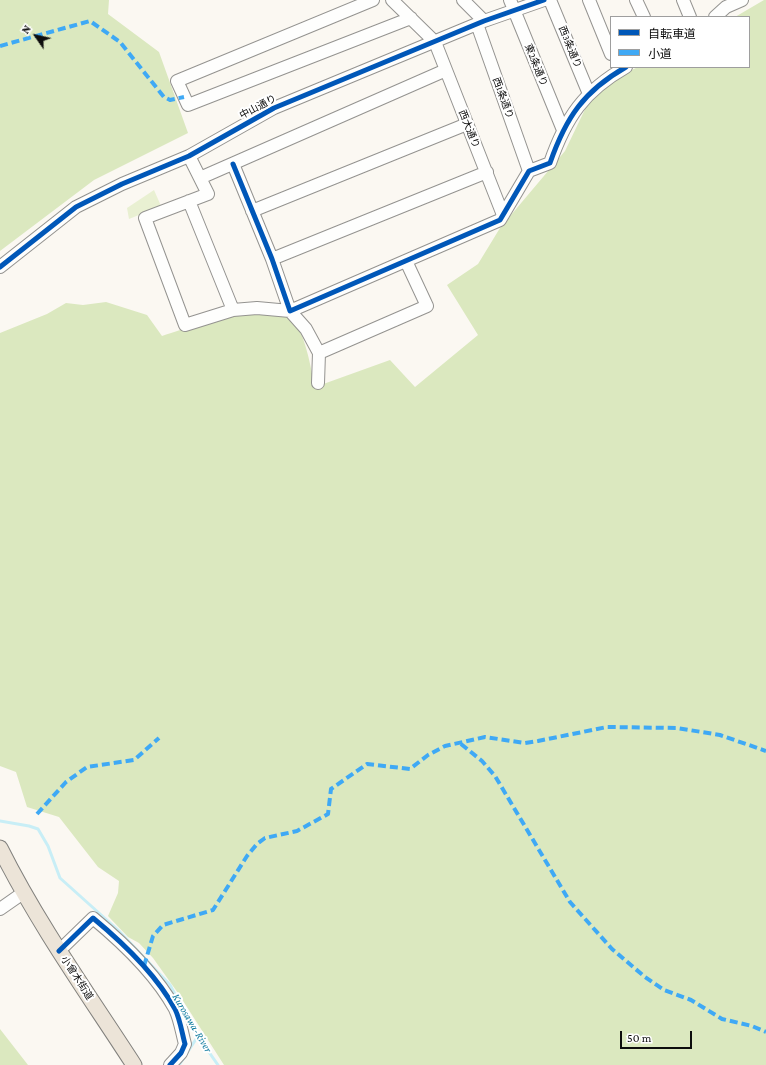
<!DOCTYPE html>
<meta charset="utf-8">
<style>
body{margin:0}
#map{position:relative;width:766px;height:1065px;overflow:hidden;background:#fbf8f2;font-family:"Crimson Pro","Noto Sans JP",serif}
canvas{display:block}
.legend{position:absolute;left:610px;top:16px;width:140px;height:52px;box-sizing:border-box;background:#fff;border:1px solid #9e9e9e;margin:0;padding:5px 7px;list-style:none;font-size:12px;color:#0d0d0d}
.legend li{display:flex;align-items:center;gap:8px;height:20px}
.legend b{width:20px;border:1px solid #9e9e9e}
.north{position:absolute;left:16px;top:16px;width:40px;height:40px;-webkit-text-stroke:3px #fff;paint-order:stroke;rotate:304deg;font-size:11px;font-weight:700;line-height:16px;text-align:center;color:#0d0d0d}
.north::after{content:'';display:block;margin:auto;width:14px;height:18px;background:#0d0d0d;clip-path:polygon(50% 0,100% 100%,50% 72%,0 100%)}
.scale{position:absolute;left:620px;top:1031px;width:72px;height:18px;box-sizing:border-box;border:2px solid #0d0d0d;border-top:0;padding-left:5px;font-size:12px;line-height:14px;white-space:nowrap;color:#0d0d0d;-webkit-text-stroke:3px #fff;paint-order:stroke}
</style>
<div id="map">
<canvas width="766" height="1065"></canvas>
<ul class="legend">
<li><b style="height:5px;background:#0057b8"></b>自転車道</li>
<li><b style="height:5px;background:#3fa9f5"></b>小道</li>
</ul>
<div class="north">N</div>
<div class="scale">50 m</div>
</div>
<script>
const c = document.querySelector('canvas').getContext('2d');
c.lineJoin = 'round';
function fillPath(path, color) { c.fillStyle = color; c.fill(path, 'evenodd'); }
function trace(path, color, width, dash) { c.strokeStyle = color; c.lineWidth = width; c.lineCap = dash ? 'butt' : 'round'; c.setLineDash(dash || []); c.stroke(path); }
function label(font, color, halo, rows, align = 'center') {
  c.font = font + ' "Crimson Pro","Noto Sans JP",serif'; c.lineWidth = 4; c.setLineDash([]); c.textBaseline = 'middle'; c.strokeStyle = halo; c.fillStyle = color; for (const [text, x, y, turn = 0] of rows) {
    c.save(); c.translate(x, y); c.rotate((+turn || 0) * Math.PI / 180); c.textAlign = isNaN(turn) ? turn : align; if (halo) c.strokeText(text, 0, 0); c.fillText(text, 0, 0); c.restore();
  }
}
const green = new Path2D(`
 M154 190 161 206 129 219 127 208Z`);
const forest = new Path2D(`
 M0 0H109L108 14 159 52 188 133 94 180 0 251Z
 M764 0H766V1065H224L178 993 153 958 139 943 128 937 108 916 118 893 119 881 98 867 59 817 27 807 16 772 0 766V333L47 314 66 303 83 305 106 302 147 315 162 336C190 327 264 301 290 318 305 328 311 370 315 387L390 360 415 387 478 335 447 285 478 264 500 228 565 151 589 101 623 74 638 67H749V17H735Z
 M0 1029 28 1065H0Z`);
const stream = new Path2D(`
 M0 821 29 826 38 829 48 846 60 878 119 931 170 985 195 1032 218 1065
 M187 1053 198 1036
 M179 1065 184 1058`);
const minor = new Path2D(`
 M373 0 177 81 188 105 411 18
 M392 0 435 42 503 215
 M463 0 484 21
 M510 0 563 130
 M550 0 589 94
 M589 0 611 54
 M636 0 644 17
 M683 0 690 17
 M715 17 726 7 742 0
 M477 24 529 171
 M189 156 208 194 145 218 185 325 233 310 257 308 290 311 306 329 319 353 318 383
 M233 164 272 259 290 311 500 220 529 171 550 163C566 117 584 91 626 67
 M200 178 446 70
 M189 201 233 310
 M252 211 467 124
 M272 259 487 172
 M0 267 76 207 122 184 189 156 274 108 484 21 544 0
 M319 353 427 306 406 261
 M0 909 23 893
 M59 951 93 918C122 942 157 976 175 1009 180 1019 182 1033 185 1044L181 1053 170 1065`);
const major = new Path2D(`
 M0 848C38 924 88 994 134 1065`);
const quiet = new Path2D(`
 M0 46 90 21 120 42 164 97 170 100 184 97
 M461 744 482 761 495 776 570 902 612 949 645 977 664 990 691 1000 722 1019 752 1026 766 1032
 M37 814 66 782 87 767 134 760 159 738
 M144 966 153 936 163 925 213 910 247 856 257 844 265 838 297 831 328 814 331 789 367 764 410 769 428 755 445 746 485 737 525 743 538 741 607 727 677 728 720 735 766 751`);
const cycleway = new Path2D(`
 M233 164 272 259 290 311 500 220 529 171 550 163C566 117 584 91 626 67
 M0 267 76 207 122 184 189 156 274 108 484 21 544 0
 M59 951 93 918C122 942 157 976 175 1009 180 1019 182 1033 185 1044L181 1053 170 1065`);
const streetNames = [
 ["西3条通り",570,47,68],
 ["東2条通り",536,65,68],
 ["西1条通り",503,98,70],
 ["中山通り",258,107,-28],
 ["西大通り",469,129,68],
 ["小曾木街道",77,978,57]
];
const waterNames = [
 ["Kurosawa-River",192,1023,59]
];
fillPath(green, '#e9f0d2');
fillPath(forest, '#dbe8bf');
trace(stream, '#c8eef6', 3);
trace(minor, '#949390', 14);
trace(major, '#81807d', 17);
trace(minor, '#fefefd', 12);
trace(major, '#ece4d8', 15);
trace(quiet, '#3fa9f5', 4, [8, 4]);
trace(cycleway, '#0057b8', 5);
label('10px', '#0d0d0d', '#fff', streetNames);
label('italic 11px', '#147da1', '#fff', waterNames);
</script>
